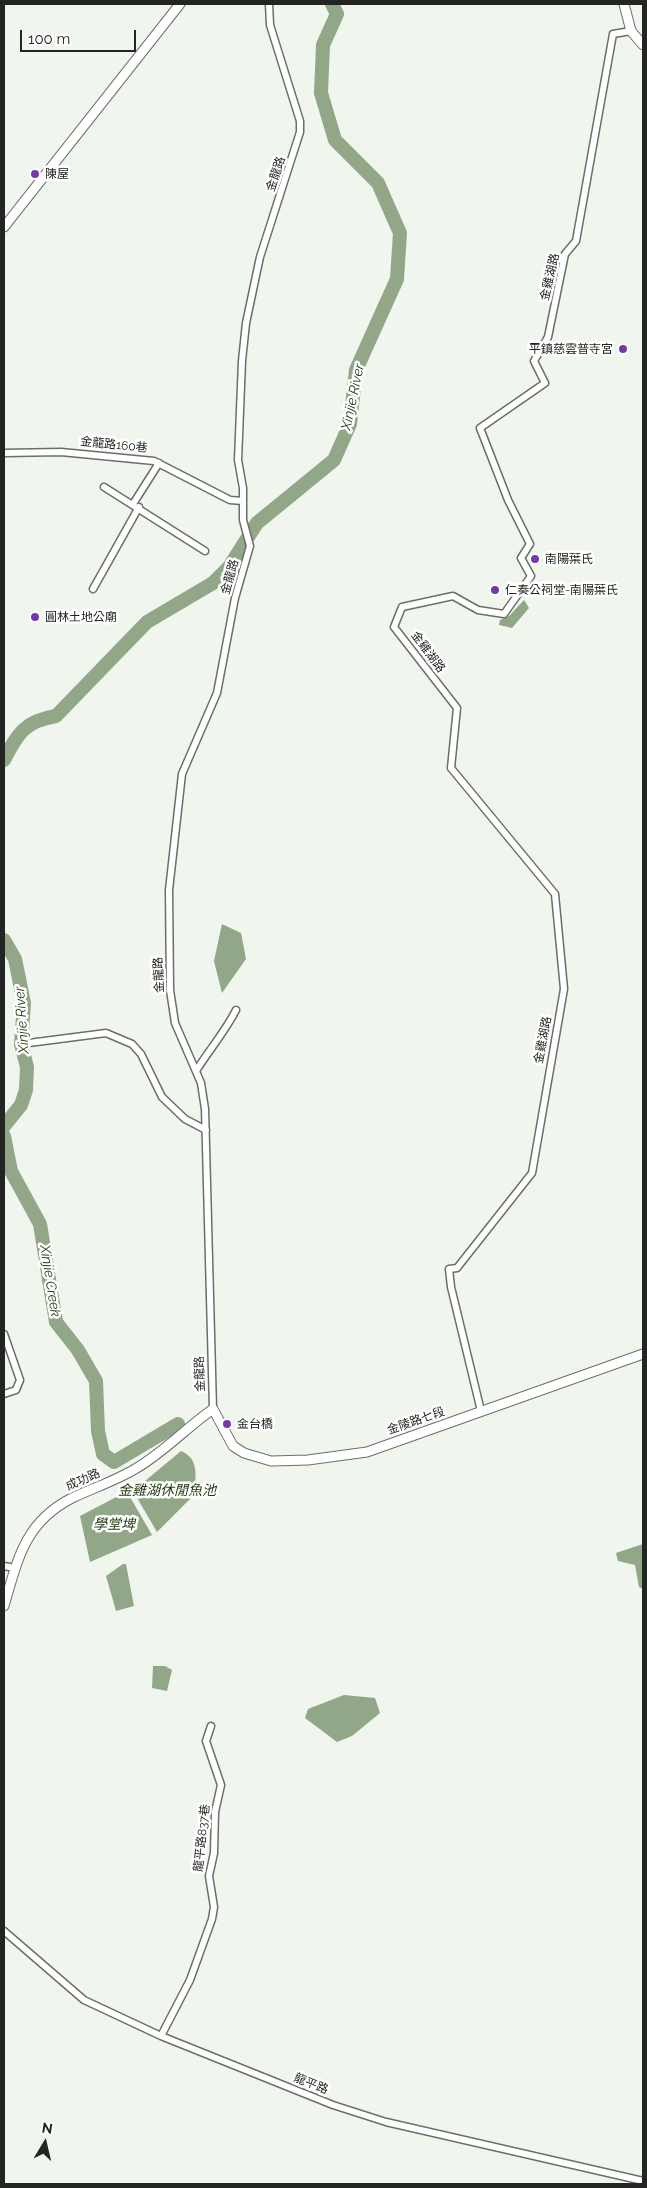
<!DOCTYPE html>
<meta charset="utf-8">
<style>
body{margin:0}
#map{position:relative;width:647px;height:2188px;overflow:hidden;background:#f0f5ee;font-family:Raleway,sans-serif}
canvas{display:block}
.frame{position:absolute;inset:0;border:5px solid #232522;pointer-events:none}
.north{position:absolute;left:20px;top:2118px;width:50px;height:50px;-webkit-text-stroke:4px #fff;paint-order:stroke;rotate:9deg;font-size:14px;font-weight:700;line-height:20px;text-align:center;color:#232522}
.north::after{content:'';display:block;margin:auto;width:18px;height:22px;background:#232522;clip-path:polygon(50% 0,100% 100%,50% 72%,0 100%)}
.scale{position:absolute;left:20px;top:30px;width:116px;height:22px;box-sizing:border-box;border:2px solid #232522;border-top:0;padding-left:6px;font-size:15px;line-height:18px;white-space:nowrap;color:#232522;-webkit-text-stroke:4px #fff;paint-order:stroke}
</style>
<div id="map">
<canvas width="647" height="2188"></canvas>
<div class="frame"></div>
<div class="north">N</div>
<div class="scale">100 m</div>
</div>
<script>
const c = document.querySelector('canvas').getContext('2d');
c.lineJoin = 'round';
function fillPath(path, color) { c.fillStyle = color; c.fill(path, 'evenodd'); }
function trace(path, color, width, dash) { c.strokeStyle = color; c.lineWidth = width; c.lineCap = dash ? 'butt' : 'round'; c.setLineDash(dash || []); c.stroke(path); }
function label(font, color, halo, rows, align = 'center') {
  c.font = font + ' Raleway,"Noto Sans TC",sans-serif'; c.lineWidth = 5; c.setLineDash([]); c.textBaseline = 'middle'; c.strokeStyle = halo; c.fillStyle = color; for (const [text, x, y, turn = 0] of rows) {
    c.save(); c.translate(x, y); c.rotate((+turn || 0) * Math.PI / 180); c.textAlign = isNaN(turn) ? turn : align; if (halo) c.strokeText(text, 0, 0); c.fillText(text, 0, 0); c.restore();
  }
}
const water = new Path2D(`
 M524 600 529 608 512 628 499 625 500 620 509 616Z
 M222 924 241 933 246 959 222 993 214 961Z
 M181 1451C200 1459 195 1476 195 1494L157 1532 133 1491Z
 M122 1494 130 1497 152 1535 90 1562 80 1516Z
 M643 1544V1589L639 1587 635 1565 618 1561 616 1553Z
 M123 1564H126L134 1606 116 1611 106 1576Z
 M153 1666H165L172 1670 167 1691 152 1688Z
 M344 1695 375 1698 380 1713 352 1736 337 1742 305 1718 308 1709Z`);
const river = new Path2D(`
 M4 760C18 733 25 721 56 716L147 622 213 583 229 567 257 523 334 460 350 424 356 370 397 279 400 233 378 183 335 140 321 93 323 45 337 14 332 4
 M4 940 15 959 24 1003 21 1044 27 1067 26 1090 21 1105 4 1126
 M4 1136 11 1171 40 1224 56 1322 78 1350 96 1381 98 1431 103 1454 114 1462 178 1424`);
const street = new Path2D(`
 M4 453 61 452 154 461 230 500 243 501
 M104 487 205 551
 M133 504 159 463
 M93 589 139 507
 M21 1044 106 1033 132 1044 141 1054 162 1097 185 1119 206 1130
 M196 1071C209 1050 225 1032 236 1010
 M4 1334 20 1380 16 1390 4 1394
 M213 1409 205 1109 201 1083 175 1023 170 990 169 890 182 774 217 693 235 598 250 546 243 520V488L238 460 242 361 246 323 260 257 300 132V121L270 25 269 4
 M481 1411 451 1287 449 1269 457 1268 532 1173 564 989 555 894 451 768 457 708 394 627 402 607 453 596 478 610 504 614 531 576 521 558 530 544 508 500 480 428 545 383 534 361 548 337 565 254 576 241 613 34 631 31
 M4 1566 15 1568
 M4 1931 84 2000 161 2036 333 2105 386 2122 643 2181
 M161 2036 190 1980 212 1919 214 1907 209 1876 214 1853 215 1812 221 1785 206 1741 211 1726`);
const secondary = new Path2D(`
 M624 4 631 31 643 45
 M4 227 180 4
 M4 1606C18 1558 25 1522 72 1498 93 1488 115 1481 135 1469 163 1453 186 1428 213 1409L233 1446 244 1453 271 1461 308 1460 367 1452 643 1354`);
const markers = [
 [35,174,5,"#7438ae"],
 [623,349,5,"#7438ae"],
 [535,559,5,"#7438ae"],
 [495,590,5,"#7438ae"],
 [35,617,5,"#7438ae"],
 [227,1424,5,"#7438ae"]
];
const poiNames = [
 ["陳屋",45,174],
 ["平鎮慈雲普寺宮",613,349,"right"],
 ["南陽葉氏",545,559],
 ["仁奏公祠堂-南陽葉氏",505,590],
 ["圓林土地公廟",45,617],
 ["金台橋",237,1424]
];
const streetNames = [
 ["金龍路",276,174,-72],
 ["金雞湖路",550,277,-77],
 ["金龍路160巷",114,445,6],
 ["金龍路",230,577,-74],
 ["金雞湖路",428,652,53],
 ["金龍路",159,975,-93],
 ["金雞湖路",543,1040,-79],
 ["金龍路",200,1374,-92],
 ["金陵路七段",416,1421,-19],
 ["成功路",83,1480,-24],
 ["龍平路837巷",202,1838,-84],
 ["龍平路",311,2084,22]
];
const waterNames = [
 ["Xinjie River",353,397,-78],
 ["Xinjie River",22,1020,-94],
 ["Xinjie Creek",50,1281,81],
 ["金雞湖休閒魚池",167,1491],
 ["學堂埤",114,1525]
];
fillPath(water, '#91a788');
trace(river, '#91a788', 14);
trace(street, '#6b6f69', 9);
trace(secondary, '#6b6f69', 11);
trace(street, '#fff', 6);
trace(secondary, '#fff', 9);
for (const [x, y, r, color] of markers) { const dot = new Path2D(); dot.arc(x, y, r, 0, 2 * Math.PI); c.fillStyle = color; c.fill(dot); trace(dot, '#fff', 2); }
label('12px', '#232522', '#fff', poiNames, 'left');
label('12px', '#232522', '#fff', streetNames);
label('italic 14px', '#1c390a', '#fff', waterNames);
</script>
